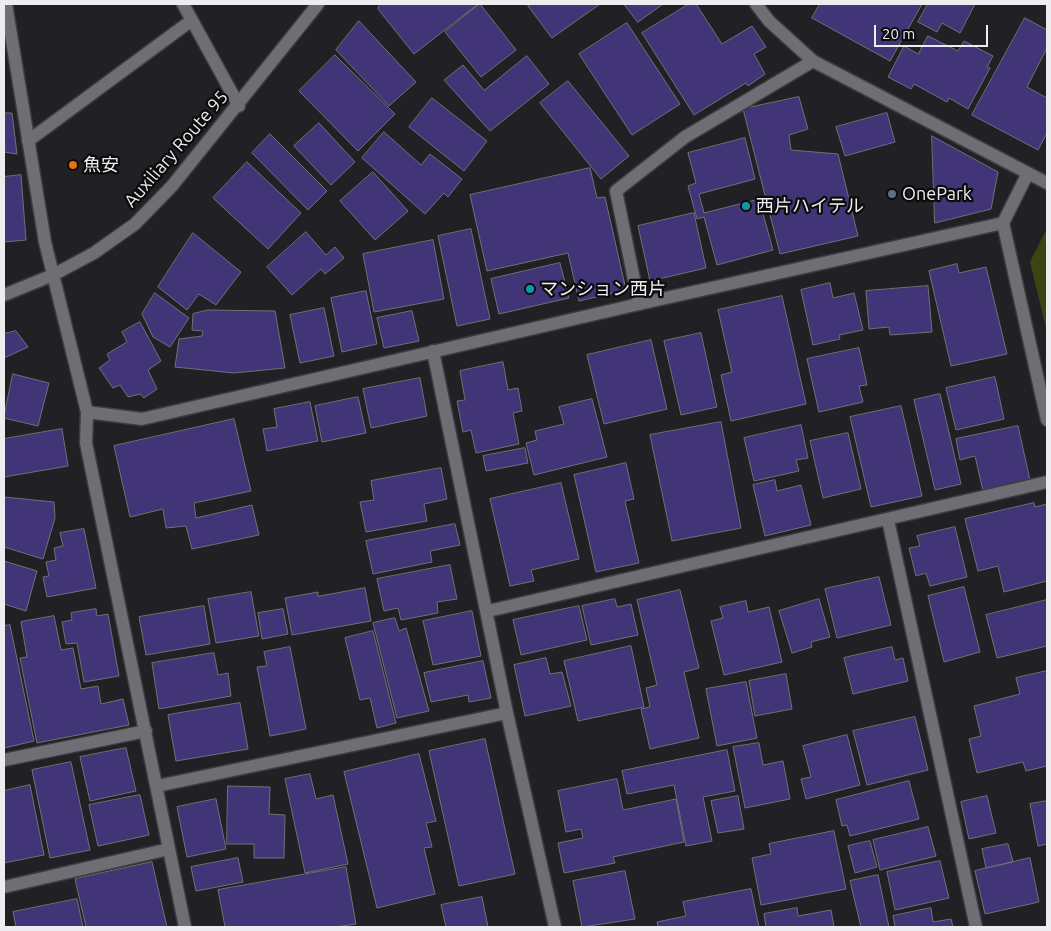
<!DOCTYPE html>
<meta charset="utf-8">
<style>
body{margin:0}
#map{position:relative;width:1051px;height:931px;overflow:hidden;background:#212125;font-family:Ubuntu,sans-serif}
canvas{display:block}
.frame{position:absolute;inset:0;border:5px solid #ededf0;pointer-events:none}
.scale{position:absolute;left:874px;top:25px;width:114px;height:22px;box-sizing:border-box;border:2px solid #ededf0;border-top:0;padding-left:6px;font-size:15px;line-height:18px;white-space:nowrap;color:#ededf0;-webkit-text-stroke:4px #0b0b0c;paint-order:stroke}
</style>
<div id="map">
<canvas width="1051" height="931"></canvas>
<div class="frame"></div>
<div class="scale">20 m</div>
</div>
<script>
const c = document.querySelector('canvas').getContext('2d');
c.lineJoin = 'round';
function fillPath(path, color) { c.fillStyle = color; c.fill(path, 'evenodd'); }
function trace(path, color, width, dash) { c.strokeStyle = color; c.lineWidth = width; c.lineCap = dash ? 'butt' : 'round'; c.setLineDash(dash || []); c.stroke(path); }
function label(font, color, halo, rows, align = 'center') {
  c.font = font + ' Ubuntu,"Noto Sans JP",sans-serif'; c.lineWidth = 4.5; c.setLineDash([]); c.textBaseline = 'middle'; c.strokeStyle = halo; c.fillStyle = color; for (const [text, x, y, turn = 0] of rows) {
    c.save(); c.translate(x, y); c.rotate((+turn || 0) * Math.PI / 180); c.textAlign = isNaN(turn) ? turn : align; if (halo) c.strokeText(text, 0, 0); c.fillText(text, 0, 0); c.restore();
  }
}
const green = new Path2D(`
 M1045 232H1047V332L1030 262Z`);
const building = new Path2D(`
 M380 4H478L414 54 378 9Z
 M480 4 516 50 481 77 445 32Z
 M531 4H600L552 38 528 6Z
 M624 4H663L638 22Z
 M689 4H696L722 44 752 26 766 47 754 54 765 74 748 86 746 83 694 115 642 33Z
 M820 4H922L890 61 812 18Z
 M928 4H975L960 33 942 23 937 32 918 22Z
 M1025 18 1047 30V48L1027 87 1047 98V133L1038 150 972 115Z
 M359 21 416 82 389 106 336 50Z
 M627 23 680 104 632 135 579 54Z
 M928 36 958 51 964 41 993 56 987 67 990 68 968 109 949 98 947 102 914 84 911 89 888 77 904 46 918 54Z
 M335 55 395 114 358 151 299 91Z
 M527 56 549 84 490 131 444 80 463 65 484 90Z
 M568 81 629 156 601 179 540 103Z
 M799 97 808 129 789 135 791 150 838 154 858 236 780 254 743 109Z
 M432 98 487 141 464 171 409 127Z
 M4 113H12L17 154 4 152Z
 M887 113 895 142 845 156 836 127Z
 M319 123 355 162 331 185 294 146Z
 M384 132 421 165 430 154 462 179 448 197 444 193 425 214 362 158Z
 M270 134 327 191 308 210 252 153Z
 M932 136 998 172 991 209 935 223Z
 M745 138 755 179 699 194 704 213 759 199 773 250 717 265 704 217 697 219 688 186 696 183 688 153Z
 M247 162 301 213 268 249 213 198Z
 M590 168 597 198 605 197 626 290 579 301 568 253 487 271 470 195Z
 M373 172 408 211 375 240 340 201Z
 M21 175 26 240 4 242V177Z
 M694 213 706 268 650 281 638 226Z
 M471 229 490 319 457 326 438 236Z
 M306 232 326 255 335 247 344 258 325 274 321 269 292 295 267 267Z
 M193 233 241 272 216 305 199 294 187 310 158 287Z
 M433 240 444 299 374 312 363 254Z
 M560 263 569 298 499 314 491 279Z
 M957 264 959 273 986 267 1007 354 951 366 929 271Z
 M830 283 833 298 854 293 863 330 839 335 840 339 813 345 801 290Z
 M928 286 932 332 890 335 889 327 869 329 866 291Z
 M366 291 377 344 342 352 331 298Z
 M155 293 189 318 170 347 153 337 142 314Z
 M782 296 806 404 731 421 721 375 732 372 718 310Z
 M324 308 334 356 300 363 290 315Z
 M208 310 275 311 285 368 234 373 175 367 179 339 202 336 203 331 192 330 193 314Z
 M412 311 419 341 384 348 377 318Z
 M140 322 161 361 148 370 157 389 144 398 140 394 128 397 120 385 113 388 99 368 110 360 107 354 127 342 122 332Z
 M16 331 28 347 4 358V334Z
 M701 333 717 407 681 415 664 341Z
 M651 340 667 409 604 424 587 355Z
 M859 348 867 385 859 386 863 402 819 412 807 359Z
 M503 362 508 390 518 388 522 411 513 413 519 444 476 453 471 430 463 432 457 401 465 400 460 371Z
 M13 374 49 383 38 426 4 418Z
 M995 377 1004 419 956 430 946 388Z
 M420 378 427 416 371 428 363 389Z
 M940 394 961 484 935 490 914 400Z
 M358 397 366 433 322 442 315 406Z
 M592 399 607 457 534 475 526 443 537 440 535 431 564 424 559 407Z
 M310 402 318 441 267 451 263 429 277 427 274 409Z
 M901 406 922 496 871 507 850 417Z
 M234 419 251 491 194 503 196 518 252 505 259 535 192 549 186 526 166 528 163 509 130 517 114 446Z
 M721 422 741 528 672 541 650 435Z
 M801 425 808 458 796 460 799 471 754 481 744 438Z
 M1018 426 1030 480 983 491 975 456 960 460 956 439Z
 M62 429 68 466 4 477V439Z
 M848 433 861 489 823 498 810 441Z
 M525 448 528 463 486 471 483 456Z
 M626 463 634 499 625 501 639 563 596 572 574 475Z
 M441 468 447 499 424 504 427 521 366 532 360 502 374 500 371 481Z
 M775 480 777 491 801 485 811 525 765 536 753 485Z
 M561 483 579 559 531 570 534 581 510 586 490 499Z
 M4 497 54 502 55 518 43 559 4 547Z
 M1034 503 1035 507 1047 504V581L1004 592 998 566 978 571 965 519Z
 M455 524 460 545 430 551 432 562 373 574 366 541Z
 M955 527 967 577 930 586 926 573 916 576 909 548 920 546 917 536Z
 M84 529 96 588 47 597 43 577 49 576 46 562 56 560 54 548 63 546 60 533Z
 M4 561 37 571 26 611 4 604Z
 M450 565 457 599 437 602 438 613 401 620 398 608 384 611 377 579Z
 M879 577 891 625 837 638 825 589Z
 M964 587 980 652 944 662 928 596Z
 M365 588 371 621 292 635 285 598 318 592V596Z
 M680 590 699 668 684 672 699 738 650 749 641 709 650 707 646 688 657 685 637 600Z
 M251 592 259 636 216 643 208 599Z
 M615 599 617 607 631 604 638 635 591 645 582 606Z
 M819 599 830 637 811 642 812 647 792 653 779 611Z
 M1047 600V646L997 658 986 615Z
 M746 601 748 612 769 607 782 662 724 675 711 621 723 618 720 607Z
 M204 606 210 644 146 655 139 617Z
 M579 606 587 640 521 655 513 620Z
 M96 609 97 616 108 614 119 676 84 682 77 643 66 644 62 622 72 620 71 613Z
 M283 609 288 634 262 639 258 613Z
 M472 611 481 656 433 665 423 621Z
 M54 616 61 650 73 648 81 689 98 686 101 704 123 699 129 725 37 743 20 658 27 657 21 622Z
 M395 618 399 631 406 628 429 711 397 718 373 623Z
 M10 625 34 741 4 748V626Z
 M373 631 396 723 377 728 370 698 360 700 345 638Z
 M631 646 644 707 578 721 564 661Z
 M290 647 306 729 270 736 257 667 267 666 264 652Z
 M892 647 895 660 903 658 908 681 853 694 844 658Z
 M214 653 218 675 228 673 231 696 159 709 152 663Z
 M546 658 550 674 562 672 571 706 525 716 514 665Z
 M483 661 491 698 469 702 468 695 431 702 424 673Z
 M1047 671V766L1026 771 1023 762 977 773 969 739 981 736 974 706 1020 694 1016 678Z
 M786 674 792 709 755 716 749 681Z
 M746 682 757 738 717 746 706 689Z
 M240 703 248 749 176 761 168 715Z
 M915 717 928 770 867 785 853 731Z
 M847 735 860 785 806 799 801 779 811 777 803 746Z
 M485 739 515 874 459 886 429 751Z
 M759 743 763 765 783 761 790 799 745 808 733 747Z
 M126 748 136 791 90 801 80 757Z
 M727 750 735 791 703 797 712 841 686 846 674 785 627 794 622 771Z
 M419 754 436 821 426 823 432 847 424 848 435 894 377 908 344 772Z
 M71 762 90 850 50 858 32 770Z
 M310 774 316 799 333 795 348 864 305 873 285 779Z
 M617 779 623 810 676 799 684 842 613 857 615 863 564 873 558 843 583 838 581 829 566 832 558 791Z
 M909 781 919 819 850 836 847 825 842 826 836 800Z
 M30 785 44 855 4 863V791Z
 M228 786 270 787 269 814 285 815 284 858H254V844H227Z
 M140 795 149 835 98 846 89 805Z
 M738 796 744 829 718 833 711 801Z
 M987 796 996 833 969 839 961 802Z
 M216 799 226 849 187 857 177 807Z
 M1047 801V844L1038 846 1030 804Z
 M928 827 936 856 880 870 873 840Z
 M834 831 846 889 761 905 752 858 771 854 769 844Z
 M870 841 877 867 855 873 848 846Z
 M1008 844 1013 862 986 868 982 849Z
 M238 858 243 882 196 891 191 867Z
 M1030 858 1039 902 985 914 975 871Z
 M940 861 949 898 895 910 887 872Z
 M152 862 167 927H86L75 879Z
 M346 867 356 924 336 927H225L218 890Z
 M625 871 635 919 582 927 573 881Z
 M878 875 889 927H861L850 881Z
 M751 889 759 927H658L657 922 686 916 683 902Z
 M482 897 488 927H446L441 905Z
 M77 899 83 927H16L13 912Z
 M797 908 798 916 831 910 834 927H766L764 914Z
 M931 908 933 922 951 919 953 927H895L893 916Z`);
const lane = new Path2D(`
 M183 4 239 106
 M28 141 192 20
 M639 304 616 191 685 137 813 61
 M4 760 146 731
 M4 887 169 849`);
const street = new Path2D(`
 M6 4 45 242 87 412 86 443 185 927
 M756 4 769 21 813 61 1047 183
 M1028 173 1003 223 1047 420
 M433 351 507 713 555 927
 M87 412 142 419 639 304 1003 223
 M888 520 976 927
 M488 611 1047 482
 M157 786 507 713`);
const secondary = new Path2D(`
 M4 295 53 275 94 253 135 224 172 186 318 4`);
const markers = [
 [73,165,5,"#e8710a"],
 [892,194,5,"#5c6f8a"],
 [746,206,5,"#0f9aa8"],
 [530,289,5,"#0f9aa8"]
];
const streetNames = [
 ["Auxiliary Route 95",176,149,-49]
];
const poiNames = [
 ["魚安",83,165],
 ["OnePark",902,194],
 ["西片ハイテル",756,206],
 ["マンション西片",540,289]
];
fillPath(green, '#3c4511');
fillPath(building, '#413577');
trace(building, '#717076', 1);
trace(lane, '#3d3c40', 15);
trace(street, '#3d3c40', 15);
trace(secondary, '#3d3c40', 15);
trace(lane, '#6f6e74', 12);
trace(street, '#6f6e74', 12);
trace(secondary, '#6f6e74', 12);
for (const [x, y, r, color] of markers) { const dot = new Path2D(); dot.arc(x, y, r, 0, 2 * Math.PI); c.fillStyle = color; c.fill(dot); trace(dot, '#0b0b0c', 2); }
label('18px', '#ededf0', '#0b0b0c', streetNames);
label('18px', '#ededf0', '#0b0b0c', poiNames, 'left');
</script>
